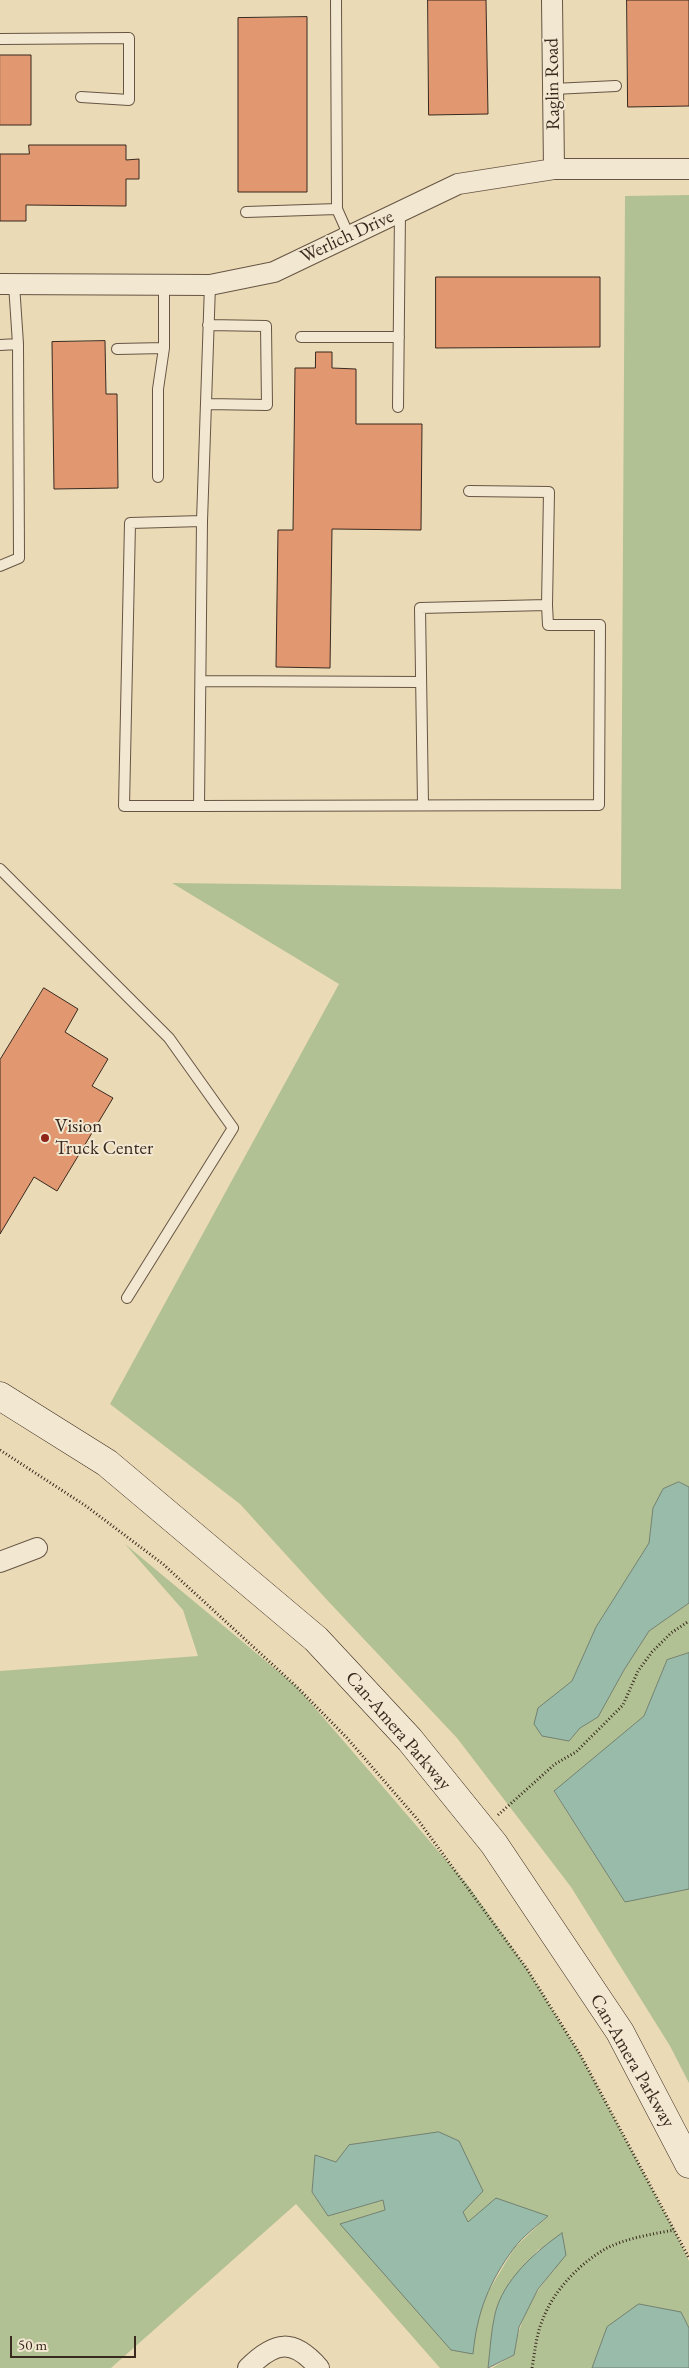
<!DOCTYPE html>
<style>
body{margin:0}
#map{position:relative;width:689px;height:2368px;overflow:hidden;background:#ebdab6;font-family:"EB Garamond",serif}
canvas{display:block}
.scale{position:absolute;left:10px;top:2336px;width:126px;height:22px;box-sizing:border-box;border:2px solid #39291e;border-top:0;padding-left:6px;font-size:15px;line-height:18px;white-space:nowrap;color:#39291e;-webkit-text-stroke:4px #f2e7d0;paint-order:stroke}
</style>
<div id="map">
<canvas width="689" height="2368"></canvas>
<div class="scale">50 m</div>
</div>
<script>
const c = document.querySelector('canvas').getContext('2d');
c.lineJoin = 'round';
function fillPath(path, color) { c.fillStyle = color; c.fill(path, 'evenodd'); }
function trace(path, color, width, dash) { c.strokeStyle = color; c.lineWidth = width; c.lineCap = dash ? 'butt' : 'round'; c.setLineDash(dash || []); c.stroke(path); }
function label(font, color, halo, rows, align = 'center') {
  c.font = font + ' "EB Garamond",serif'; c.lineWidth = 4; c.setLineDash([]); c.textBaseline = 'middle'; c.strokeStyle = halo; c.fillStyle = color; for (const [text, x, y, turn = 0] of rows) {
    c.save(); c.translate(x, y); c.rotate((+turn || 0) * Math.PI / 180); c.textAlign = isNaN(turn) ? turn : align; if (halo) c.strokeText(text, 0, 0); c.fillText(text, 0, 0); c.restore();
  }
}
const green = new Path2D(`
 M689 195V1487L679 1482 653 1508 649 1543 596 1627 572 1681 539 1708 558 1738 569 1741 580 1728 598 1717 624 1670 649 1631 689 1603V1653L667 1660 644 1716 554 1792 625 1902 689 1889V2083L670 2046 571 1887 457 1738 328 1601 240 1504 110 1404 339 984 172 883 621 889 625 196Z
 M125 1544 297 1687 470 1888 527 1969 581 2056 674 2230 689 2261V2328L681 2312 607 2327 592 2368H492L514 2355C520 2319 531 2296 555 2269L539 2249 510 2283 495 2313 488 2368H440L296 2204 111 2368H0V1671L198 1656 183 1610ZM315 2156 463 2212 468 2222 547 2217 515 2247 485 2297 476 2324 472 2354 341 2224 386 2210 383 2200 328 2216 312 2192Z`);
const water = new Path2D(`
 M679 1482 689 1487V1603L649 1631 624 1670 598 1717 580 1728 569 1741 542 1736 534 1724 538 1708 572 1681 596 1627 649 1543 653 1508 663 1489Z
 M689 1653V1889L625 1902 554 1791 644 1716 667 1660Z
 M439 2132 459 2141 483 2191 463 2212 468 2222 496 2198 548 2216C537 2226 523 2236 514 2248 489 2282 477 2312 473 2354L451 2350 340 2224 385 2210 383 2200 328 2216 312 2192 315 2155 336 2162 349 2145Z
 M562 2233 566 2255 538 2289 519 2327 514 2355 488 2368C490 2351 491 2331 495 2314 503 2280 535 2252 562 2233Z
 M639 2304 681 2312 689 2328V2368H592L607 2327Z`);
const building = new Path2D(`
 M428 0H486L488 114 429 115Z
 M627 0H689V106L628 107Z
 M307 17V192H238V18Z
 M0 55H31V125H0Z
 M29 145H126V160L139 159V179H126V206L26 205V221H0V154H29Z
 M436 277H600V347L436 348Z
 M105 341 106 394H117L118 488 54 489 52 342Z
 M316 352H332V368L356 369V424H422L421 530 332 529 330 668 276 667 278 530H293L295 368H315Z
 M44 988 78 1009 65 1032 108 1059 92 1086 113 1098 57 1191 34 1177 0 1234V1060Z`);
const path = new Path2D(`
 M0 1450 86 1506 163 1564 297 1687 347 1738 418 1820 527 1969 581 2056 689 2258
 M498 1815 555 1764 576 1752 623 1705 638 1671 652 1652 671 1633 689 1621
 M532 2368C535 2351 536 2335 543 2319 553 2291 581 2262 607 2248 627 2238 653 2234 674 2230`);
const lane = new Path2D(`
 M0 39 129 38V100L81 97
 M553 89 616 86
 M337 209 349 236
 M246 212 337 209 336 0
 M210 285 202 521 199 806 599 805 600 625H548L547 605
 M301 337H399
 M0 345 18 344
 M117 349 164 348V285
 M207 404 267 405 266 326 208 325
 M398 407 400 212
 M158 477V389L164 348
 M0 566 19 558 18 344 14 284
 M201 681 421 682
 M423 804 420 608 547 605 549 492 469 491
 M199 806H124L130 523 202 521
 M0 869 169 1038 233 1128 127 1298`);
const street = new Path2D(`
 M552 0 554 169
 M0 284 210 285 274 272 458 184 554 169H689
 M0 1562 37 1548
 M248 2368C275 2341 293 2338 319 2368`);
const secondary = new Path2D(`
 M0 1396 107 1463 316 1639 410 1740 494 1844 620 2032 689 2164`);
const markers = [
 [45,1138,5,"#8f2418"]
];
const streetNames = [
 ["Raglin Road",553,84,-91],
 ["Werlich Drive",347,237,-25],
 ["Can-Amera Parkway",398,1731,49],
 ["Can-Amera Parkway",632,2061,60]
];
const poiNames = [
 ["Vision",55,1127],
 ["Truck Center",55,1149]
];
fillPath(green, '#b1c193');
fillPath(water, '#99bba9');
trace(water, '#738171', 1);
fillPath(building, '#e19871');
trace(building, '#39291e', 1);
trace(lane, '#654', 12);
trace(street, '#654', 22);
trace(secondary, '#39291e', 29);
trace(path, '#39291e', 3, [1, 2.5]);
trace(lane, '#f2e7d0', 10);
trace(street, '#f2e7d0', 20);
trace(secondary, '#f2e7d0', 28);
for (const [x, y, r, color] of markers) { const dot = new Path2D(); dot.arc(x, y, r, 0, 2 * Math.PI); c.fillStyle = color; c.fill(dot); trace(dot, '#f2e7d0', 2); }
label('19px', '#39291e', '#f2e7d0', streetNames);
label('19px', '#39291e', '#f2e7d0', poiNames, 'left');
</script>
